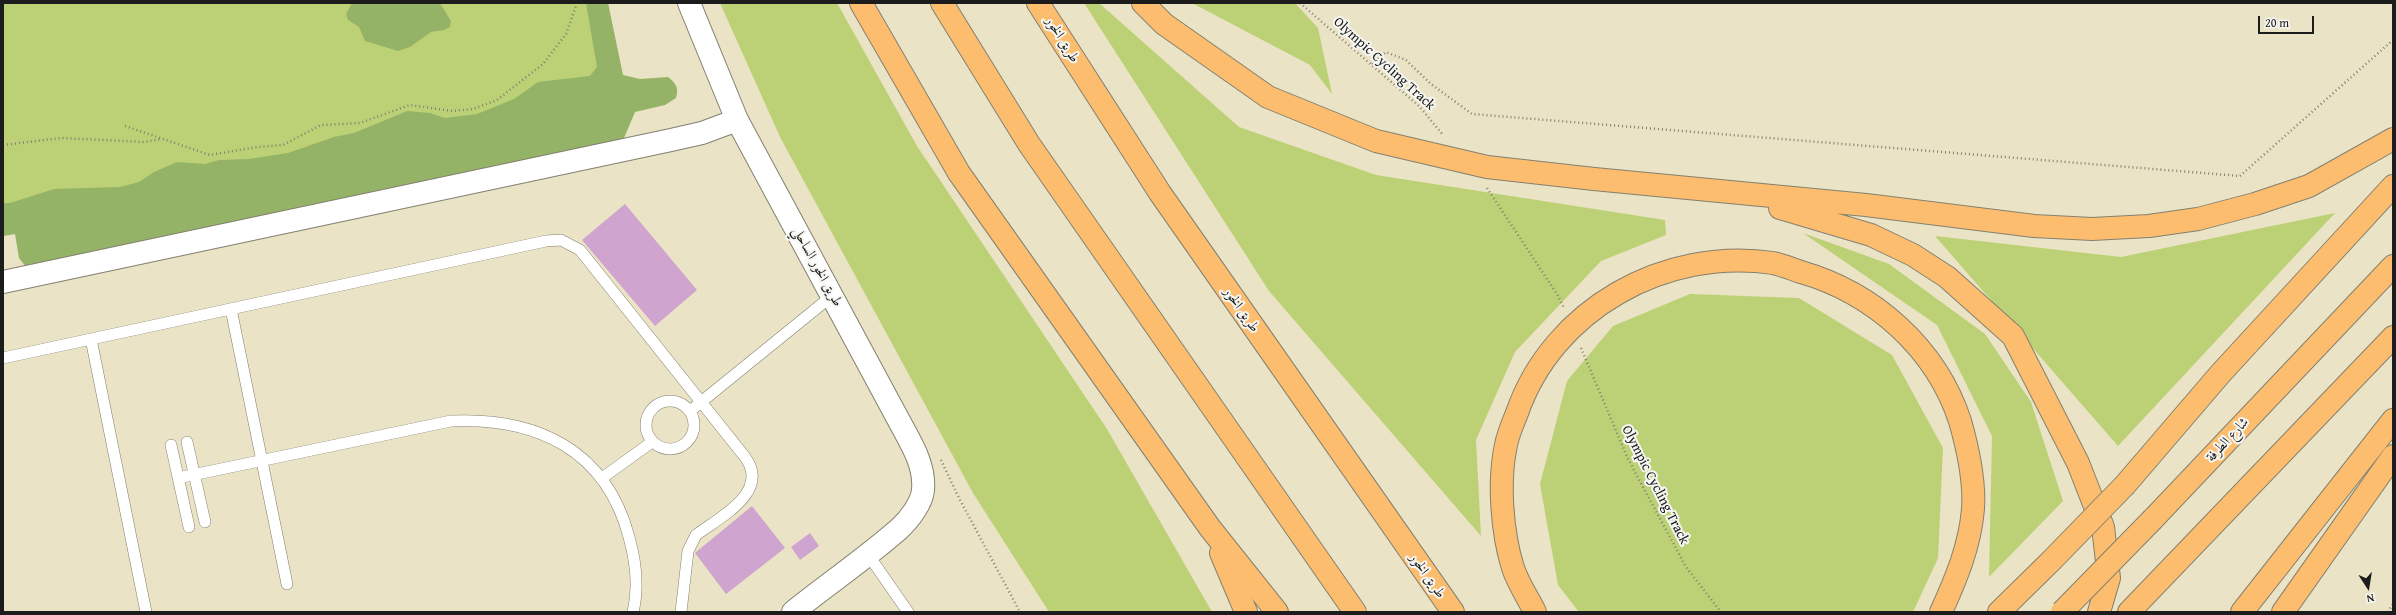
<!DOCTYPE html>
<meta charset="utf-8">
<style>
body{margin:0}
#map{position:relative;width:2396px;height:615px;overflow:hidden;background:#eae3c5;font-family:"Gentium Book Plus",serif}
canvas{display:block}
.frame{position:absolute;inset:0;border:4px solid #1c1c1c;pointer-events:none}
.north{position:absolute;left:2348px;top:567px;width:40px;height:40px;-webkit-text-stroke:3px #f6f6f2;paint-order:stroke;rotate:168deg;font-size:11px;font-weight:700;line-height:16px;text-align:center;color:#1c1c1c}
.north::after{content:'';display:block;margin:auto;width:14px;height:18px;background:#1c1c1c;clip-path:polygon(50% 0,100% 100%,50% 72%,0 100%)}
.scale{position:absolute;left:2258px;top:16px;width:56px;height:18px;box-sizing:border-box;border:2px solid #1c1c1c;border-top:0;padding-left:5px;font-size:12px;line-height:14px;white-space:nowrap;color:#1c1c1c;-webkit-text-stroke:3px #f6f6f2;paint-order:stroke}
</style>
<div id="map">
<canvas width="2396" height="615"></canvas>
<div class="frame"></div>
<div class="north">N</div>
<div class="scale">20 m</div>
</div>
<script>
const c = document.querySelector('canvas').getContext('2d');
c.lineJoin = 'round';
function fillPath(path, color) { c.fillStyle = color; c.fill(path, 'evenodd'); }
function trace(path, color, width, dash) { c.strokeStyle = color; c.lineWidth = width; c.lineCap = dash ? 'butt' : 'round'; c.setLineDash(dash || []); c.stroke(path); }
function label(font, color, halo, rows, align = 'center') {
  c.font = font + ' "Gentium Book Plus",Amiri,serif'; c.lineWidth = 4; c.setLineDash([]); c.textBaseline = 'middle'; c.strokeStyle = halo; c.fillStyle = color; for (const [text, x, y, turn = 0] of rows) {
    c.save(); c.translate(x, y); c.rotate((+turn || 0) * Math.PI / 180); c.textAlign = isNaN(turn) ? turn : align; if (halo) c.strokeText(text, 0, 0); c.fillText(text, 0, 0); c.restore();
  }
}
const green = new Path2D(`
 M3 3H608L621 106 3 236Z
 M720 3H837L917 146 1107 429 1212 612H1049L973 493 780 137Z
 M1084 3H1099L1239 127 1376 175 1665 220 1666 235 1601 261 1515 352 1476 440 1481 536 1269 291Z
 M1192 3H1295L1318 28 1332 94 1310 65Z
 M2335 213 2118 446 1935 236 2121 257Z
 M1803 233 1889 264 1985 334 2031 402 2063 501 1989 577 1992 436 1937 325Z
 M1690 294 1799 298 1892 355 1943 448 1938 558 1913 612H1579L1558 585 1540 484 1567 381 1613 326Z`);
const forest = new Path2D(`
 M352 3H440L451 21 450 27 444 30 431 32 410 47 398 51 365 41 359 27 348 20 346 14Z
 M586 3H608L623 75 640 79 668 77C676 83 679 88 676 98L665 105 635 112 624 138 617 142 26 267 19 258 15 234 3 236V203H10L54 189 120 187 139 182 154 172 177 162 205 164 219 160 249 159 288 153 334 137 354 133 407 111 430 113 445 118 477 114 514 99 538 82 590 76 597 67Z`);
const building = new Path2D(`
 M625 204 697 290 655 326 582 240Z
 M752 506 785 548 726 594 695 553Z
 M810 533 819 546 800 560 791 547Z`);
const path = new Path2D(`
 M1300 3 1419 106 1443 135
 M1372 64 1386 52 1406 60 1431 84 1472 114 2240 176 2393 40
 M125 126 210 155 257 147 283 145 321 125 360 123 410 105 452 111 473 109 497 100 543 64 566 34 577 3
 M3 145 61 138 145 142 161 139
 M1487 188 1557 294 1564 308
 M1581 348 1628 459 1686 567 1721 612
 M941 460 959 498 1020 612
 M2388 612 2393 604`);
const service = new Path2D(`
 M231 309 287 584
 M91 339 146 612
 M3 358 546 241 561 240 580 250 745 457C771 492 720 517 696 535L688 551 681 612
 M646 425a24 24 0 1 1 48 0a24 24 0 1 1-48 0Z
 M690 411 833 295
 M187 442 205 522
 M171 445 189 527
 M178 478 451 421C537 417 606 450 629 537 636 562 639 587 633 612
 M602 478 652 442
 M867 553 908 612`);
const minor = new Path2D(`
 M689 3 737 120 904 430C914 448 925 468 923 490 922 503 909 520 899 529 866 558 828 584 793 612
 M3 282 671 140 702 133 737 120`);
const primary = new Path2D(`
 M2125 485 2221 373 2393 186
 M2153 519 2393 266
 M1999 612 2051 561
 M2129 612 2393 337
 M2242 612 2393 420`);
const motorway = new Path2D(`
 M861 3 959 173 1210 528 1277 612
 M942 3 1029 144 1355 612
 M1038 3 1160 193 1453 612
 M1143 3 1164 24 1268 97 1376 141 1487 167 1594 179 1866 205 2034 226 2092 229 2149 226 2198 219 2255 204 2309 186 2393 139
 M1780 208 1871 235 1913 255 1947 277 2013 336 2078 463 2103 527 2109 578 2099 612
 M1221 553 1246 612
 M1535 612C1528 598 1518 583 1513 568 1502 533 1498 481 1506 445 1508 434 1513 423 1517 413 1553 309 1665 247 1773 263 1782 265 1792 269 1801 272 1874 293 1936 348 1960 421 1968 449 1975 480 1973 509 1970 546 1956 579 1941 612
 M2283 612 2393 456`);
const primaryBridge = new Path2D(`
 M2051 561 2125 485
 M2062 612 2153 519`);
const streetNames = [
 ["طريق الخور",1062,40,58],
 ["Olympic Cycling Track",1384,64,42],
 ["طريق الخور الساحلي",817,267,61],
 ["طريق الخور",1241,310,55],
 ["شارع الطرفة",2228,440,-47],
 ["Olympic Cycling Track",1655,485,63],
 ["طريق الخور",1427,576,55]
];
fillPath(green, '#bcd175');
fillPath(forest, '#95b366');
fillPath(building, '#cfa4ce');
trace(service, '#838070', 12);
trace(minor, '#838070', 24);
trace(primary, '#838070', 24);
trace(motorway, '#838070', 24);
trace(path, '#838070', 2.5, [1, 3]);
trace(service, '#fff', 11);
trace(minor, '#fff', 22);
trace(primary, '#fcbd6f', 22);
trace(motorway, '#fcbd6f', 22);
trace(primaryBridge, '#838070', 24, []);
trace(primaryBridge, '#fcbd6f', 22);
label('14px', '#1c1c1c', '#f6f6f2', streetNames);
</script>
